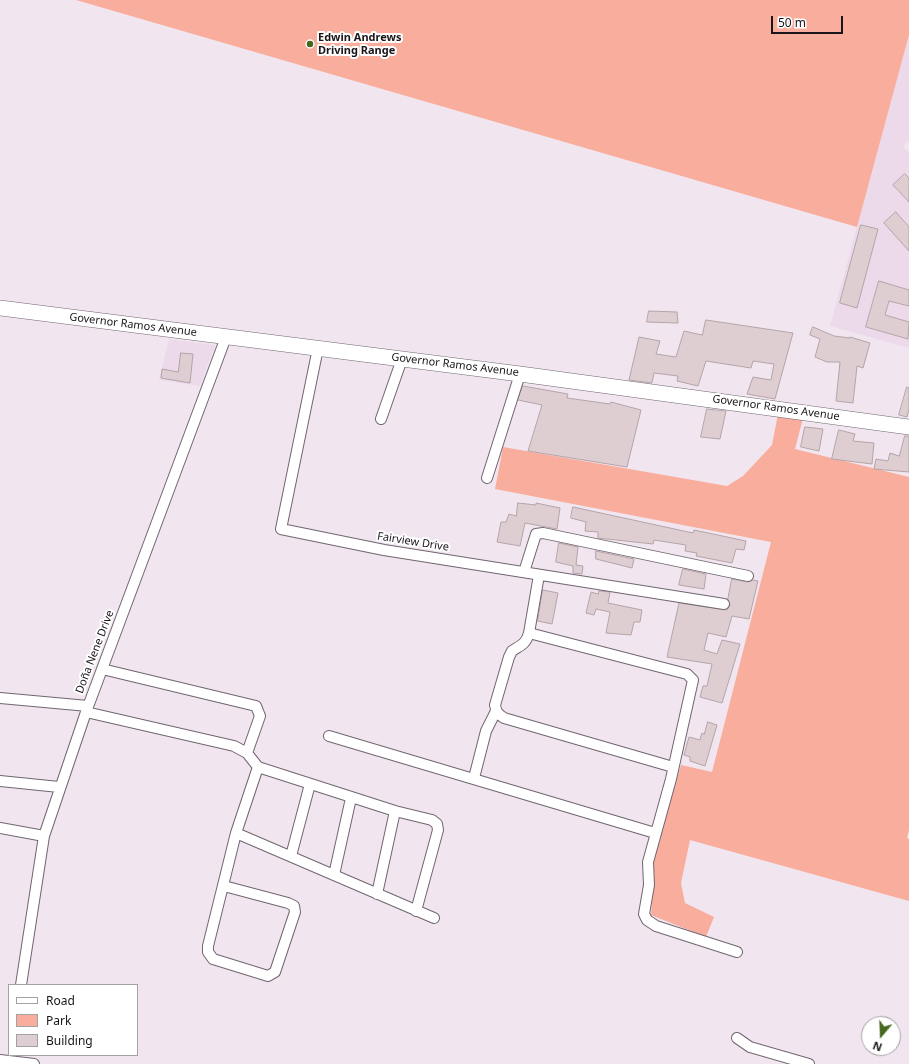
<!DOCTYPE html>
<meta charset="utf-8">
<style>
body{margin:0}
#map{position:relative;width:909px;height:1064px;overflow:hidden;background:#f1e5f0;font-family:"Noto Sans",sans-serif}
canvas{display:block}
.legend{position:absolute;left:8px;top:984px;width:130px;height:72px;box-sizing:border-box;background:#fff;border:1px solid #a3a1a3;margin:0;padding:5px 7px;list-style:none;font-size:12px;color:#191519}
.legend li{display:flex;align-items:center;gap:8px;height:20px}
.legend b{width:20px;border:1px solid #a3a1a3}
.north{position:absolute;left:861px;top:1016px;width:40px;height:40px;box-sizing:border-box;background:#fff;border:1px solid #a3a1a3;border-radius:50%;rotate:199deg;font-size:11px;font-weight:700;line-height:16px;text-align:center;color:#191519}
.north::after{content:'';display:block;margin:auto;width:14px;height:18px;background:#45671f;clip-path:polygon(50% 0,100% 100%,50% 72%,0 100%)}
.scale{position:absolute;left:771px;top:16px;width:72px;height:18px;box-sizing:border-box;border:2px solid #191519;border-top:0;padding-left:5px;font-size:12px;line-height:14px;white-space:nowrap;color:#191519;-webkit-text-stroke:3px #fff;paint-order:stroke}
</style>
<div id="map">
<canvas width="909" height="1064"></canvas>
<ul class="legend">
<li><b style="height:5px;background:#fff"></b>Road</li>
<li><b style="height:11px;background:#f9ad9c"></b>Park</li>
<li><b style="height:11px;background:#decdd1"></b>Building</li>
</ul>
<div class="north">N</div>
<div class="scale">50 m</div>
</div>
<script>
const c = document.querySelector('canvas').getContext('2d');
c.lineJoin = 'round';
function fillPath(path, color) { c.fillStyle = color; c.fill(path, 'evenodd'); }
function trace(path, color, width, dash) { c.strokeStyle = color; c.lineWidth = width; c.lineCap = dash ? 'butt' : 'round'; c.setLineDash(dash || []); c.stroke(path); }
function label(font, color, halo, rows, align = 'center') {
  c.font = font + ' "Noto Sans",sans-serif'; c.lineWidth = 4; c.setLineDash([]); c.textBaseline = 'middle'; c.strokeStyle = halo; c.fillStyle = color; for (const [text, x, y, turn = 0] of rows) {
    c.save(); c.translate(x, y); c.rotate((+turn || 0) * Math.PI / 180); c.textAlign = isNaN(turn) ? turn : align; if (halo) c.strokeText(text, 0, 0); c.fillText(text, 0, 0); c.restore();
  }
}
const built = new Path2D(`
 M909 35V140L903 146 909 153V178L905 174 893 185 909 202V227L896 212 909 251V290L879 281 866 327 908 339 909 335V348L830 326Z
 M889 301 909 306V322L885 315Z
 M169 339 215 345 200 386 159 380Z`);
const green = new Path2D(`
 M76 0H909V35L857 227Z
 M778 414 803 418 795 449 909 477V830L907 838 909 839V901L690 840 681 883 685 903 714 917 706 937 651 915 653 887 652 864 681 765 712 772 771 542 495 489 503 447 727 486 743 476 772 445Z`);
const building = new Path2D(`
 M905 174 909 178V202L893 185Z
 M896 212 909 227V251L884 223Z
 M861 225 878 229 857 308 840 303Z
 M879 281 909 290V306L889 301 885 315 909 322 908 339 866 327Z
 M649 311 677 312 678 323 647 322Z
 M706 320 793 333 775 399 747 394 753 377 771 380 774 364 753 361 751 368 706 361 698 386 677 381 678 376 654 373 652 383 629 380 639 337 660 341 656 354 676 357 684 331 702 335Z
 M813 327 834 336 850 338V337L870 343 863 368 857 366 853 403 836 401 840 362H827L815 357 820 339 810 335Z
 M181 353 193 354 190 383 161 378 162 369 178 372Z
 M523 386 568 394 567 398 610 404 611 402 641 410 627 467 528 451 542 405 518 400Z
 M907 387 909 388V409L907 417 899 415Z
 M707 409 726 411 720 439 701 437Z
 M805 427 823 429 819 451 801 447Z
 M839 430 855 434 853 441 874 443 872 464 832 459Z
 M905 436H909V472L874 469 876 459 888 461 890 453 899 456Z
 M518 503 536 505V503L560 508 557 529 525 523 520 546 497 542 501 522H506L509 514 516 516Z
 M573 507 693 533 694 530 746 541 744 550 736 549 732 563 696 556 697 553 685 551 686 545 654 540 653 544 598 538V532L585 531 586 522 571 518Z
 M559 543 578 547 576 565 583 566 582 574 573 573V566L556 562Z
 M596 551 634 559 632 568 596 559Z
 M683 569 706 574 704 589 679 585Z
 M732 579 747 582 753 580 758 581 749 619 732 616 726 637 708 633 704 650 717 654 722 640 740 644 722 703 700 697 703 686H707L712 664 667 657 679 603 727 610 730 605 728 599Z
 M543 590 558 593 552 624 538 621Z
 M599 591 610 592 608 603 642 610 640 622H634L631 635 606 633 610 612 596 609 594 615 586 613 591 592 598 594Z
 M708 722 717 725 705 766 690 761V757L684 755 689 737 700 740 702 733 704 734Z`);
const street = new Path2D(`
 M318 348 281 529 384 550 724 604
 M381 419 402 359
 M487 478 520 374
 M524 572 536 534 543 533 748 576
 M539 575 529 633 687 674 693 680 671 779 648 862 649 885 644 914 647 920 656 926 737 952
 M529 633C526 644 521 645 512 651L509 657 495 705C496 712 498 714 504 718L673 767
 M102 669 256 706 260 716 247 753
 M0 698 88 706
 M86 712 234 746 247 753 258 767 395 811 432 820 437 824 438 830 416 911
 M329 736 655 833
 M474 778 486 731 496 711
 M0 781 59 787
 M0 828 44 836
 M236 833 434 918
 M291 856 310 784
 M334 875 351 798
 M224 886 288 903 294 906 295 912 275 972 268 976 213 959 208 952V946L236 833 258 767
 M377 894 395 811
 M21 985 44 836 86 712 226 337
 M737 1038 750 1047 809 1064
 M0 1060 34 1064`);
const secondary = new Path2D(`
 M0 308 520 374 909 427`);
const markers = [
 [310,44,4,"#45671f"]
];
const poiNames = [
 ["Edwin Andrews",318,38],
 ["Driving Range",318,51]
];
const streetNames = [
 ["Governor Ramos Avenue",133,325,7],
 ["Governor Ramos Avenue",455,365,7],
 ["Governor Ramos Avenue",776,408,8],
 ["Fairview Drive",413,542,9],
 ["Doña Nene Drive",95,652,-69]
];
fillPath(built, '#ecdaeb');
fillPath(green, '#f9ad9c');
fillPath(building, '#decdd1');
trace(building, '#b4a4a8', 1);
trace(street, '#706670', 12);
trace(secondary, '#706670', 16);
trace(street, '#fff', 10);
trace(secondary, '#fff', 15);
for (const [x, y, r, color] of markers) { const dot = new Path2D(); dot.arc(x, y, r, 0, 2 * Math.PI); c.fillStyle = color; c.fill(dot); trace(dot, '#fff', 1.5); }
label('bold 11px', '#191519', '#fff', poiNames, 'left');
label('11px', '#191519', '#fff', streetNames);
</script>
